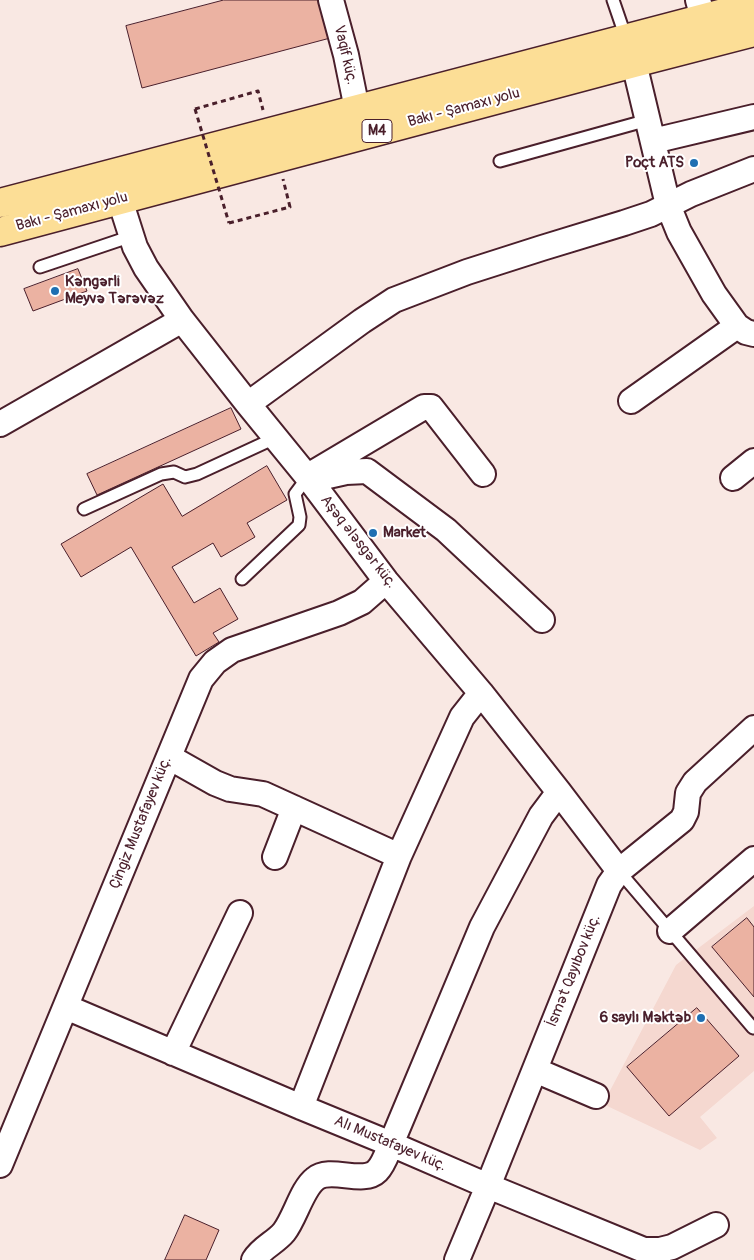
<!DOCTYPE html>
<meta charset="utf-8">
<style>
body{margin:0}
canvas{display:block;background:#f9e8e3}
</style>
<canvas width="754" height="1260"></canvas>
<script>
const c = document.querySelector('canvas').getContext('2d');
c.lineJoin = 'round';
function fillPath(path, color) { c.fillStyle = color; c.fill(path, 'evenodd'); }
function trace(path, color, width, dash) { c.strokeStyle = color; c.lineWidth = width; c.lineCap = dash ? 'butt' : 'round'; c.setLineDash(dash || []); c.stroke(path); }
function label(font, color, halo, rows, align = 'center') {
  c.font = font + ' Pangolin,sans-serif'; c.lineWidth = 4; c.setLineDash([]); c.textBaseline = 'middle'; c.strokeStyle = halo; c.fillStyle = color; for (const [text, x, y, turn = 0] of rows) {
    c.save(); c.translate(x, y); c.rotate((+turn || 0) * Math.PI / 180); c.textAlign = isNaN(turn) ? turn : align; if (halo) c.strokeText(text, 0, 0); c.fillText(text, 0, 0); c.restore();
  }
}
const built = new Path2D(`
 M754 906V1071L700 1117 717 1138 700 1150 603 1104 676 965Z`);
const building = new Path2D(`
 M224 0H324L334 37 142 88 126 26Z
 M78 269 87 291 33 311 24 289Z
 M231 408 241 429 97 495 87 474Z
 M267 466 287 500 247 523 255 537 221 557 213 543 172 567 194 603 220 588 238 619 213 633 219 642 196 656 131 547 81 577 61 544 163 484 182 516Z
 M747 918 754 927V997L712 947Z
 M697 1008 739 1056 669 1116 627 1067Z
 M185 1215 219 1230 206 1260H165Z`);
const path = new Path2D(`
 M195 109 258 91 263 110
 M229 223 290 207 283 179`);
const lane = new Path2D(`
 M613 0 626 38
 M500 161 648 120
 M40 267 132 236
 M84 509 161 474 174 472 185 477 197 474 275 438
 M242 579 299 525 300 517 295 494 301 486 310 480
 M619 871 753 1028`);
const street = new Path2D(`
 M331 0 346 55 357 109
 M698 0 703 18
 M634 63 668 205 679 232 714 294 737 326 746 332 754 334
 M653 141 754 117
 M120 200 135 247 146 268 182 320 248 404 310 480 386 581 481 693 559 792 619 871
 M631 401 737 326
 M248 404 362 321 394 300 467 272 542 248 624 223 651 214 691 194 754 169
 M0 424 182 320
 M313 473 424 407H431L483 474
 M733 478 754 461
 M310 480 346 472 367 471 446 530 542 620
 M169 757 215 783 230 789 263 794 399 856
 M275 857 294 808
 M670 931 754 859
 M66 1007 301 1107 391 1144 488 1186 644 1250H660L672 1247 716 1225
 M173 1053 240 913
 M535 1070 596 1096
 M301 1107 399 856 462 717 481 693
 M0 1165 201 679 215 662 232 650 339 613 362 602 386 581
 M254 1260C262 1247 275 1243 284 1232 295 1218 302 1189 315 1179 330 1166 363 1185 377 1171 384 1164 387 1153 391 1144L482 927 541 816 559 792
 M457 1260 488 1186 609 885 619 871 682 820 686 812 688 793 695 782 754 728`);
const highway = new Path2D(`
 M0 203 754 5
 M0 232 634 63 754 32`);
const pathBridge = new Path2D(`
 M195 109 229 223`);
const markers = [
 [694,163,5,"#1f6fb2"],
 [55,291,5,"#1f6fb2"],
 [373,533,5,"#1f6fb2"],
 [701,1018,5,"#1f6fb2"]
];
const shields = [
 [377,131,30]
];
const shieldNames = [
 ["M4",377,131]
];
const streetNames = [
 ["Vaqif küç.",345,55,77],
 ["Bakı - Şamaxı yolu",464,108,-15],
 ["Bakı - Şamaxı yolu",72,212,-15],
 ["Aşəq Ələsgər küç.",358,542,52],
 ["Çingiz Mustafayev küç.",141,823,-68],
 ["İsmət Qayıbov küç.",574,971,-68],
 ["Alı Mustafayev küç.",390,1144,23]
];
const poiNames = [
 ["Poçt ATS",684,163],
 ["Kəngərli",65,282,"left"],
 ["Meyvə Tərəvəz",65,299,"left"],
 ["Market",383,533,"left"],
 ["6 saylı Məktəb",691,1018]
];
fillPath(built, '#f5d8d0');
fillPath(building, '#ebb2a2');
trace(building, '#4a1f2b', 1);
trace(lane, '#4a1f2b', 15);
trace(street, '#4a1f2b', 28);
trace(highway, '#4a1f2b', 31);
trace(path, '#4a1f2b', 3, [5, 4]);
trace(lane, '#fff', 11);
trace(street, '#fff', 24);
trace(highway, '#fcde96', 28);
trace(pathBridge, '#4a1f2b', 3, [5, 4]);
for (const [x, y, r, color] of markers) { const dot = new Path2D(); dot.arc(x, y, r, 0, 2 * Math.PI); c.fillStyle = color; c.fill(dot); trace(dot, '#fff', 2); }
for (const [x, y, w] of shields) { const box = new Path2D(); box.roundRect(x - w / 2, y - 11.5, w, 23, 4); c.fillStyle = '#fff'; c.fill(box); trace(box, '#4a1f2b', 1); }
label('bold 14px', '#4a1f2b', null, shieldNames);
label('15px', '#4a1f2b', '#fff', streetNames);
label('bold 15px', '#4a1f2b', '#fff', poiNames, 'right');
</script>
